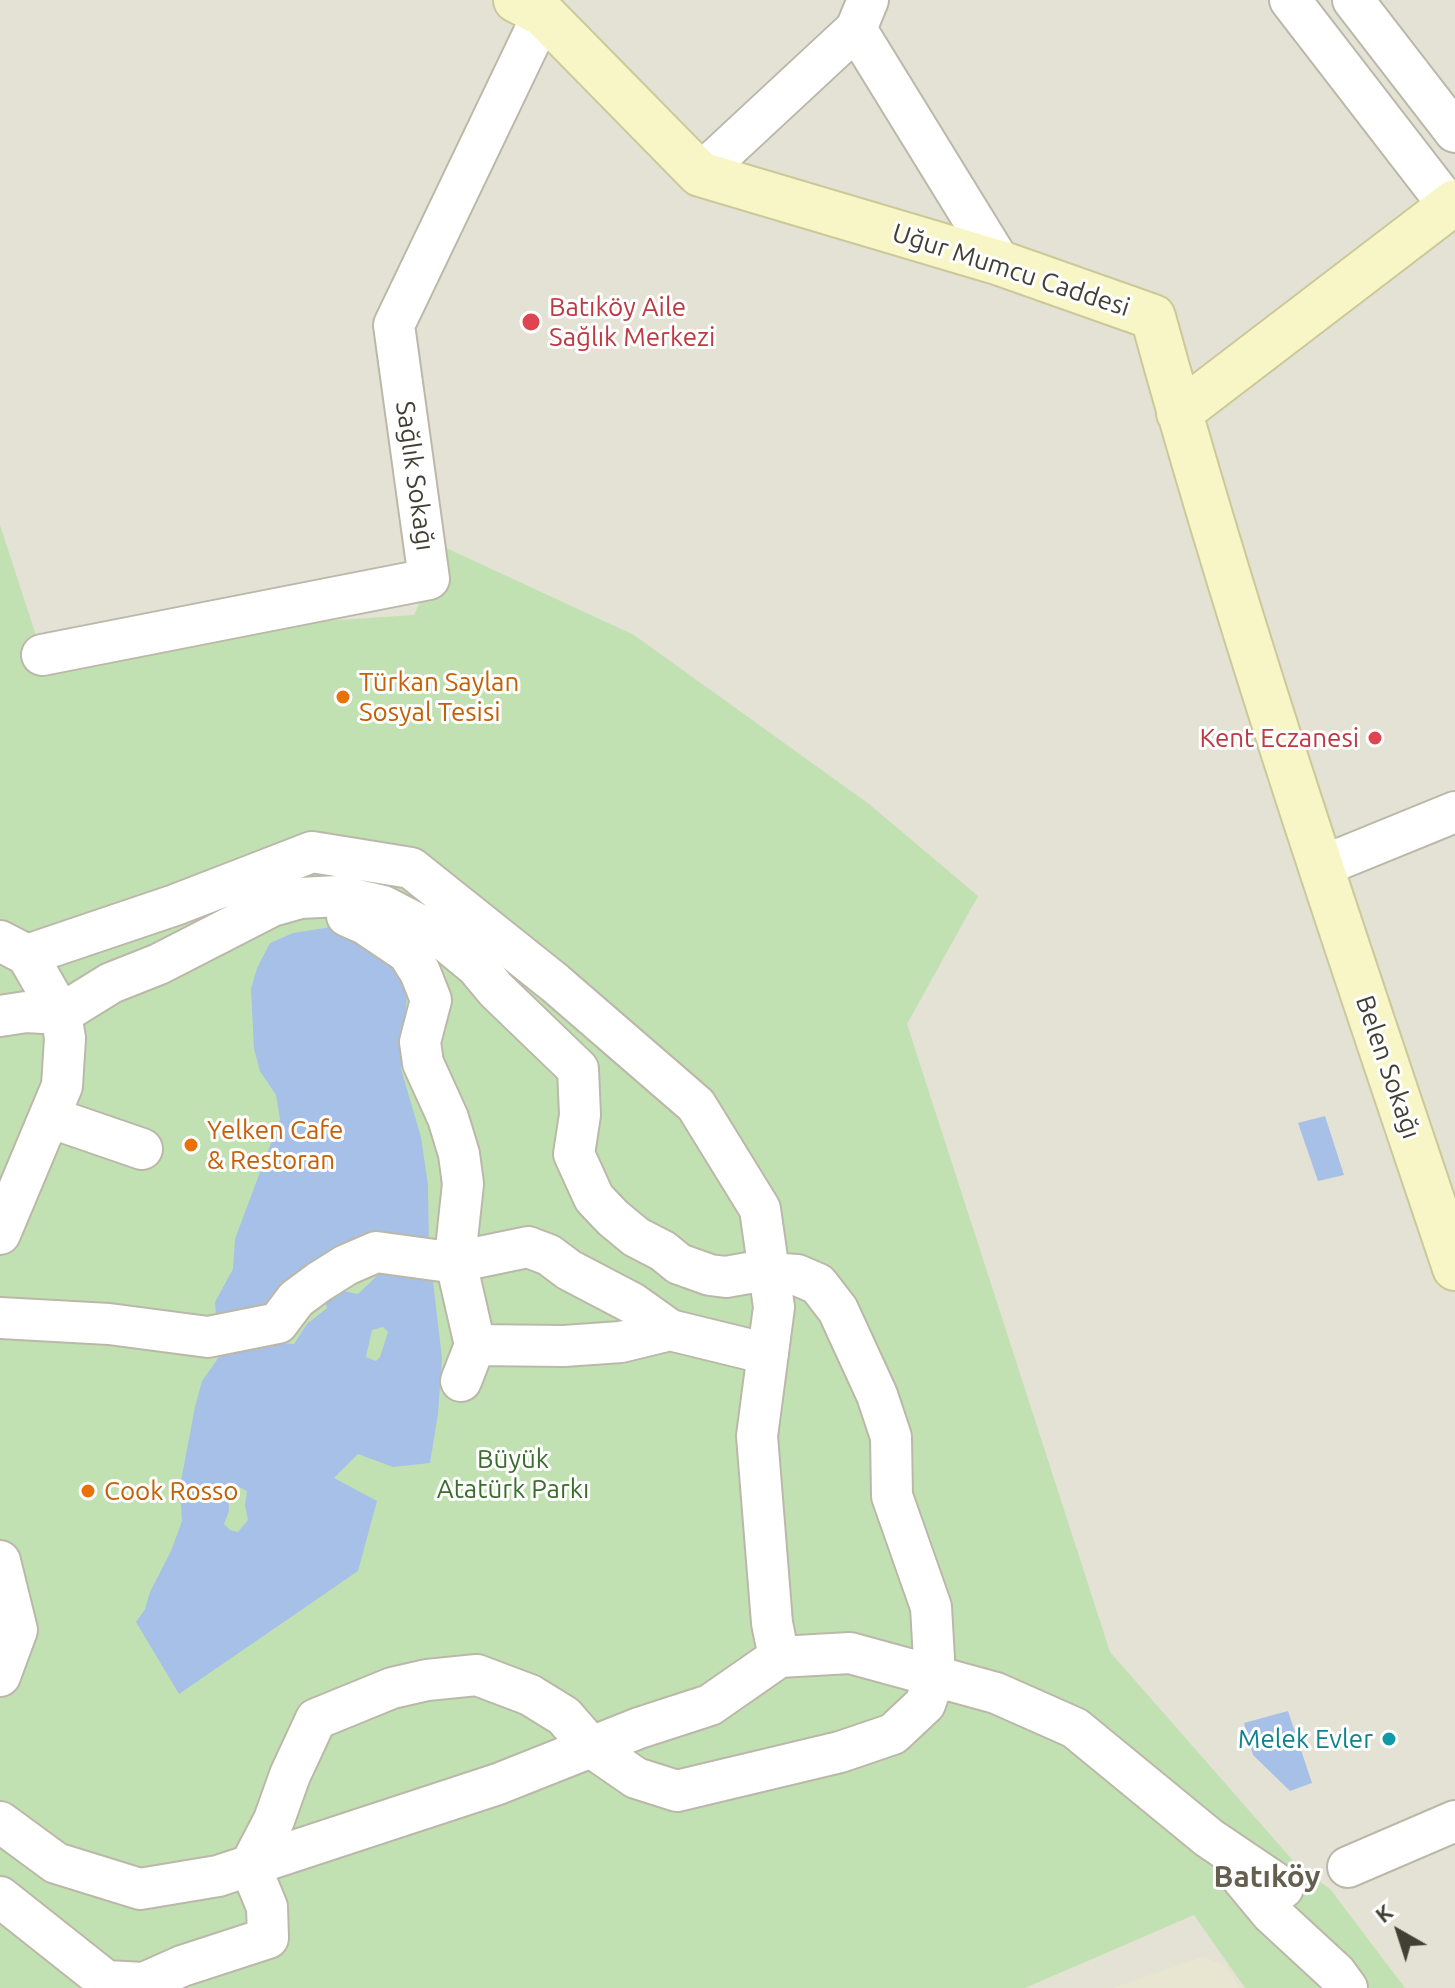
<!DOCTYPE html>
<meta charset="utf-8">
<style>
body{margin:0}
#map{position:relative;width:1455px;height:1988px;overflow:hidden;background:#f0efe5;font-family:Ubuntu,sans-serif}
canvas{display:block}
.north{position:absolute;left:1359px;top:1892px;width:80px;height:80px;-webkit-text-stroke:6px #fff;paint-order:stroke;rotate:321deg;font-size:22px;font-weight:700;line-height:32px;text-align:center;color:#424035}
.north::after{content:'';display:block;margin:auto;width:28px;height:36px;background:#424035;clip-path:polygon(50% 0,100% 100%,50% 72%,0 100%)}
</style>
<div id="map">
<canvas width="1455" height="1988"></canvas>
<div class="north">K</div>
</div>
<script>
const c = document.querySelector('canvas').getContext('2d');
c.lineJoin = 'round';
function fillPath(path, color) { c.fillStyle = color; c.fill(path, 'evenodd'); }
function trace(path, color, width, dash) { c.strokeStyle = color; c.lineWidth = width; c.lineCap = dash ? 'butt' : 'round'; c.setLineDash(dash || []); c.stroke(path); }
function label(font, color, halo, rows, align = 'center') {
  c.font = font + ' Ubuntu,sans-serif'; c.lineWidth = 6; c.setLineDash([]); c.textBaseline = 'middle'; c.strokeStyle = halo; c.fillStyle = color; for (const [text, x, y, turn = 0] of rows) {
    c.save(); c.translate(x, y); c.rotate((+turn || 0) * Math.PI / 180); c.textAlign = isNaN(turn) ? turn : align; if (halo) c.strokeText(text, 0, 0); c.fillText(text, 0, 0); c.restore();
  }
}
const residential = new Path2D(`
 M0 0H1455V1988H0Z`);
const education = new Path2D(`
 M1202 1957 1226 1966 1240 1988H1113Z`);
const green = new Path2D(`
 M0 525 42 654 277 624 414 615 444 547 634 635 869 804 978 896 907 1024 1110 1652 1296 1864 1330 1889 1405 1988H1245L1194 1915 1025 1988H0Z`);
const water = new Path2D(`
 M350 924 375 940 408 982 401 1069 421 1137 428 1185 429 1247 442 1358 438 1414 430 1463 393 1467 358 1454 334 1478 377 1501 358 1571 179 1694 136 1622 145 1609 150 1592 171 1551 182 1521 180 1486 195 1407 202 1381 219 1357 215 1302 233 1269 235 1239 280 1119 276 1095 260 1071 254 1049 251 989 257 968 270 943 293 933ZM345 1243H351L382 1271 358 1294 337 1290V1256ZM325 1301 327 1308 307 1324 294 1344 282 1343 274 1335ZM383 1327 388 1332 380 1357 376 1361 366 1357 372 1330ZM235 1485 247 1491 245 1506 248 1520 238 1532 230 1530 224 1524 229 1511 228 1488Z
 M1325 1116 1344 1175 1318 1181 1298 1123Z
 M1288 1711 1312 1783 1290 1791 1253 1755 1244 1723Z`);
const street = new Path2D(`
 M1290 0 1449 206
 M1353 0 1455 132
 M856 29 1000 263
 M700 174 856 29 868 0
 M42 655 429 579 394 325 543 14 536 0
 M1320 867 1455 812
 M347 916 365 924 408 953 420 972 431 1000 420 1042 423 1063 448 1118 459 1154 463 1184 455 1258 475 1345 461 1381
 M0 941 27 955 61 1014 65 1038 62 1086 0 1234
 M27 955 175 905 312 852 411 868 555 983 696 1105 760 1209 774 1307 757 1436 772 1623 779 1657
 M0 1016 26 1012 61 1014 111 983 159 964 272 906 300 898 340 896 383 906 437 934 476 966 496 990 578 1069 580 1115 574 1154 594 1198 613 1218 636 1237 663 1251 679 1264 710 1275 726 1277 754 1272 797 1275 818 1284 838 1310 877 1395 891 1437 892 1496 931 1607 935 1676 925 1704 893 1734 840 1752 677 1791 636 1778 591 1747 564 1716 530 1695 477 1675 427 1680 392 1688 316 1719 290 1775 274 1820 250 1866 267 1907 268 1938 182 1966 144 1983 106 1981 0 1897
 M49 1117 142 1149
 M0 1318 109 1324 208 1337 278 1323 296 1299 319 1282 346 1265 376 1252 442 1261 475 1258 528 1247 549 1255 569 1270 632 1303 670 1330 768 1354
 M475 1345 564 1346 621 1342 670 1330
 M0 1561 17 1630 0 1676
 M0 1822 56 1863 140 1889 218 1876 498 1784 639 1728 710 1705 779 1657 850 1653 996 1693 1075 1728 1209 1838 1283 1888
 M1348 1867 1455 1821
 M1237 1872 1271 1913 1336 1973 1347 1988`);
const secondary = new Path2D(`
 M516 0 543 14 700 174 1000 263 1153 317C1241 638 1349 953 1455 1268
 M1179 413 1455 202`);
const markers = [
 [531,322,10,"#e0444e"],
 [343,697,8,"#e8710a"],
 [1375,738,8,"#e0444e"],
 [191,1145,8,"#e8710a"],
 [88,1491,8,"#e8710a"],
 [1389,1739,8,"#0f9aa8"]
];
const streetNames = [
 ["Uğur Mumcu Caddesi",1011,270,18],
 ["Sağlık Sokağı",415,476,82],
 ["Belen Sokağı",1388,1067,71]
];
const healthNames = [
 ["Batıköy Aile",549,307],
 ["Sağlık Merkezi",549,337],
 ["Kent Eczanesi",1359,738,"right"]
];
const foodNames = [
 ["Türkan Saylan",359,682],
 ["Sosyal Tesisi",359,712],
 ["Yelken Cafe",207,1130],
 ["& Restoran",207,1160],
 ["Cook Rosso",104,1491]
];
const parkNames = [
 ["Büyük",513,1459],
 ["Atatürk Parkı",513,1489]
];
const cultureNames = [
 ["Melek Evler",1373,1739]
];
const quarterNames = [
 ["Batıköy",1267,1877]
];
fillPath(residential, '#e4e2d4');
fillPath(education, '#e8e6d0');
fillPath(green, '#c2e1b2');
fillPath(water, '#a7c0e7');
trace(street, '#bbb8a9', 44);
trace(secondary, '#cbc899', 48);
trace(street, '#fff', 40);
trace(secondary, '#f8f6c7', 44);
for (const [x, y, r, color] of markers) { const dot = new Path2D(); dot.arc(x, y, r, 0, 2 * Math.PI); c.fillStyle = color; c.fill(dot); trace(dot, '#fff', 3); }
label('26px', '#424035', '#fff', streetNames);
label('26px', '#be3a42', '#fff', healthNames, 'left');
label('26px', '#c56008', '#fff', foodNames, 'left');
label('26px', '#3b6d2f', '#fff', parkNames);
label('26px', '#0d838f', '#fff', cultureNames, 'right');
label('bold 30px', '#645f4e', '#fff', quarterNames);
</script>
